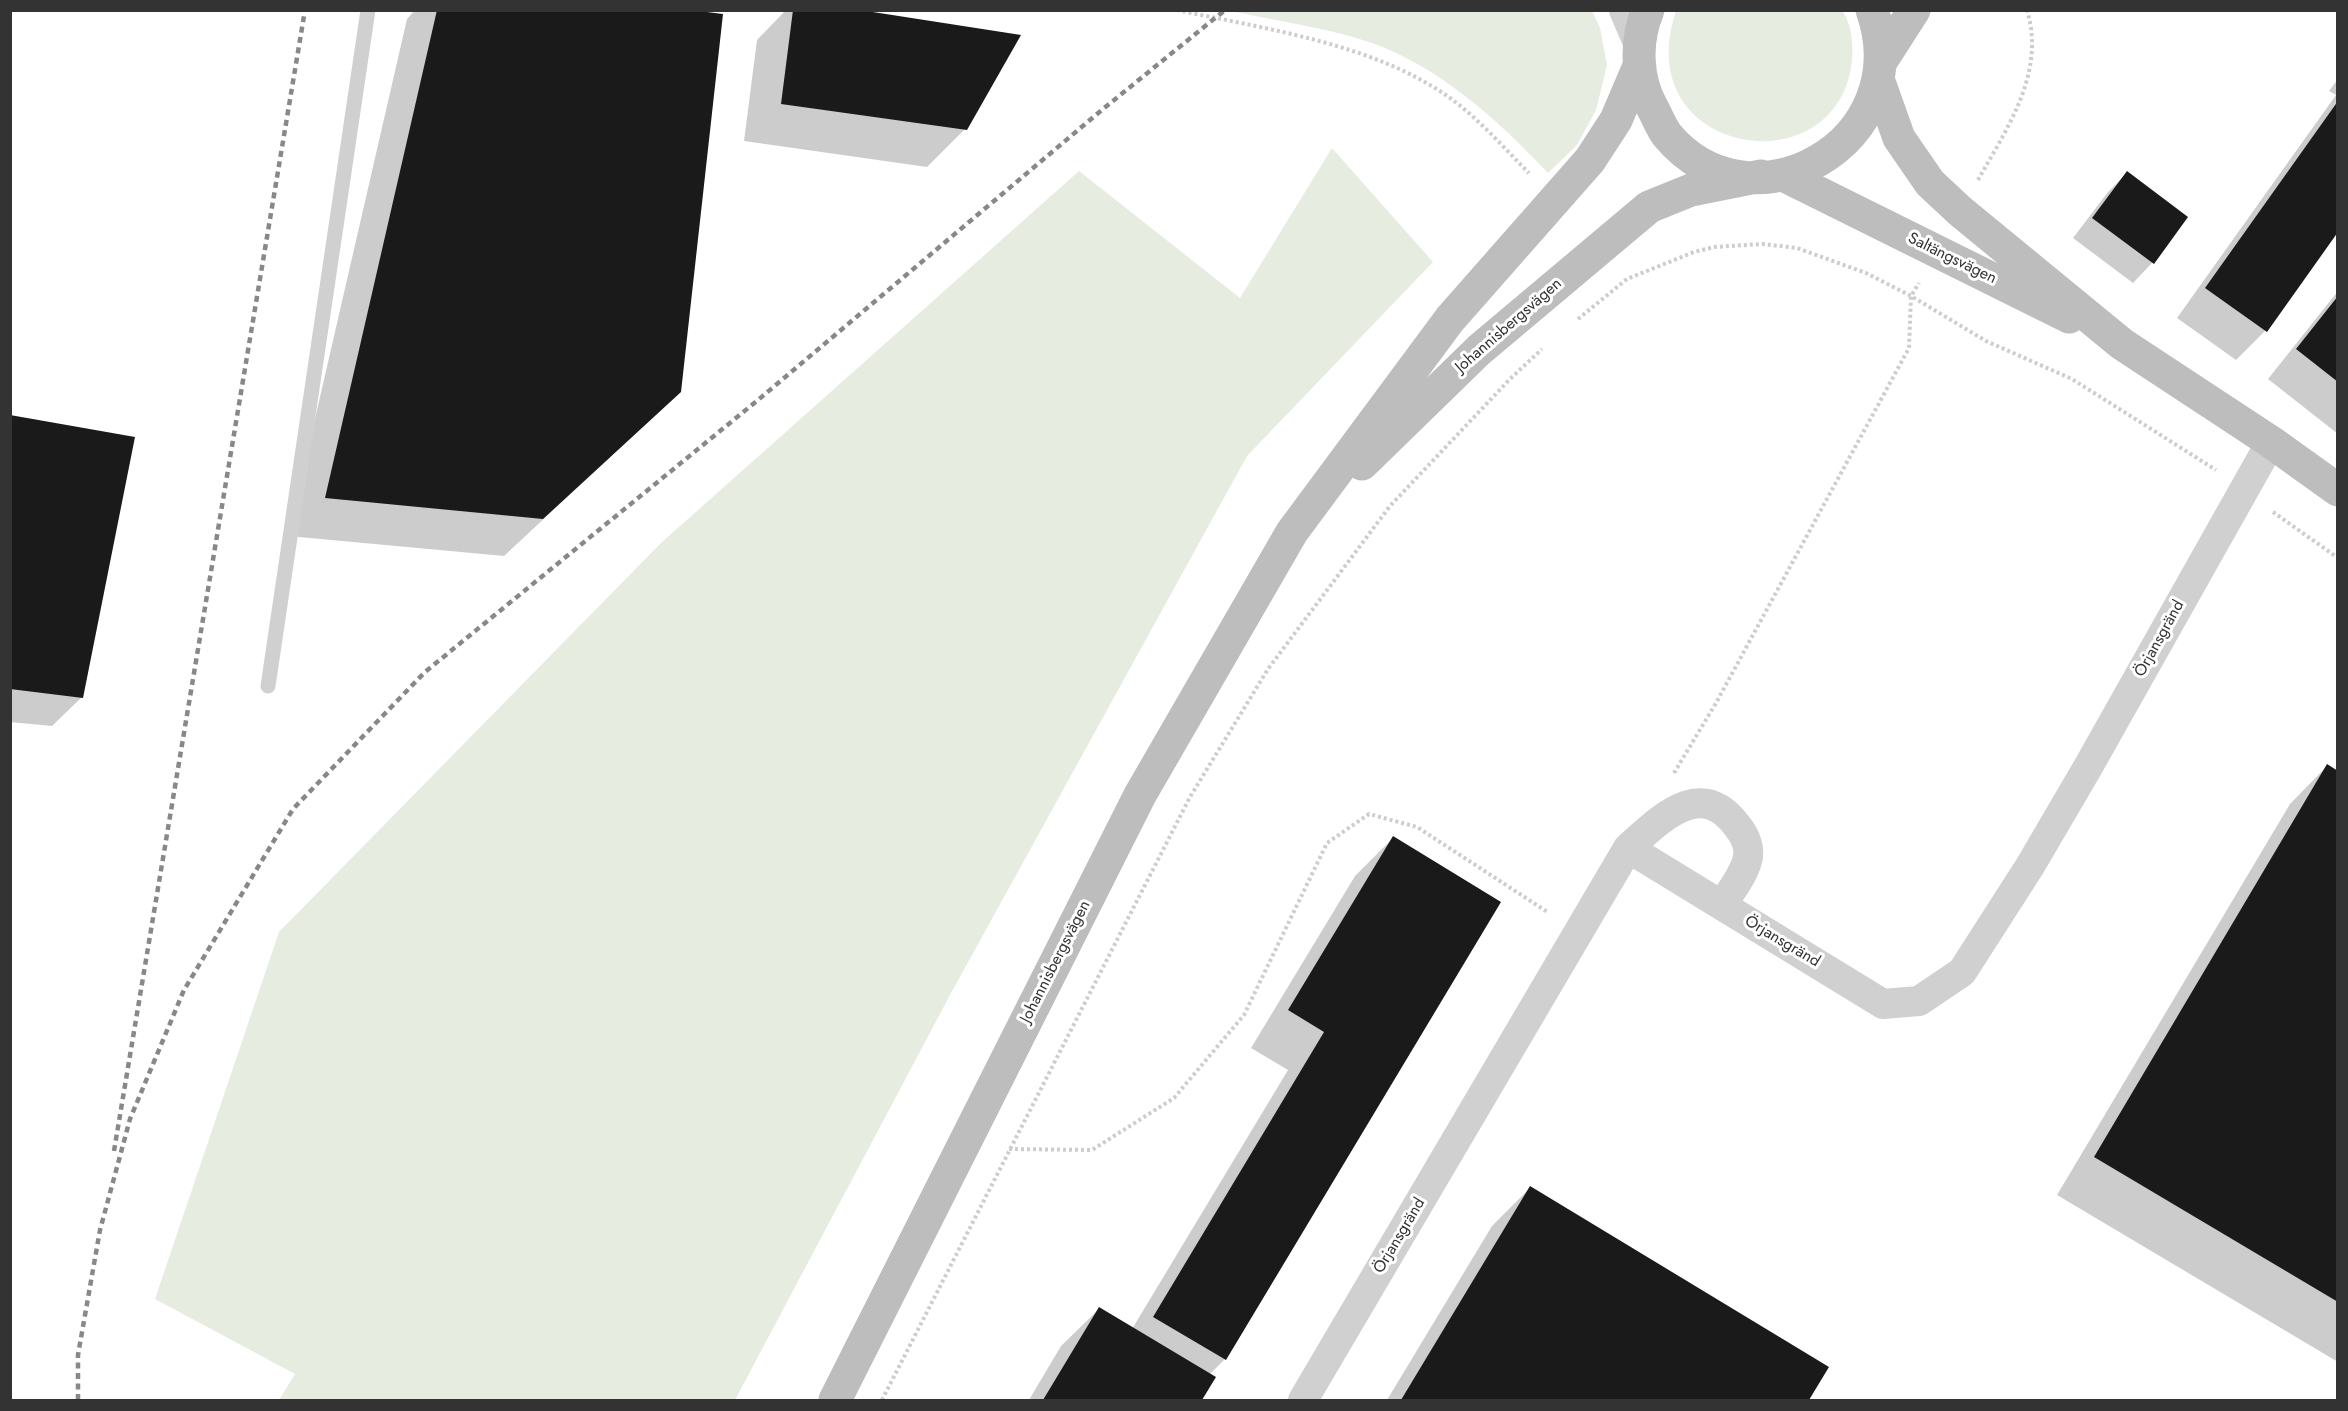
<!DOCTYPE html>
<meta charset="utf-8">
<style>
body{margin:0}
#map{position:relative;width:2348px;height:1411px;overflow:hidden;background:#fff;font-family:Jost,sans-serif}
canvas{display:block}
.frame{position:absolute;inset:0;border:12px solid #333;pointer-events:none}
</style>
<div id="map">
<canvas width="2348" height="1411"></canvas>
<div class="frame"></div>
</div>
<script>
const c = document.querySelector('canvas').getContext('2d');
c.lineJoin = 'round';
function fillPath(path, color) { c.fillStyle = color; c.fill(path, 'evenodd'); }
function trace(path, color, width, dash) { c.strokeStyle = color; c.lineWidth = width; c.lineCap = dash ? 'butt' : 'round'; c.setLineDash(dash || []); c.stroke(path); }
function label(font, color, halo, rows, align = 'center') {
  c.font = font + ' Jost,sans-serif'; c.lineWidth = 6; c.setLineDash([]); c.textBaseline = 'middle'; c.strokeStyle = halo; c.fillStyle = color; for (const [text, x, y, turn = 0] of rows) {
    c.save(); c.translate(x, y); c.rotate((+turn || 0) * Math.PI / 180); c.textAlign = isNaN(turn) ? turn : align; if (halo) c.strokeText(text, 0, 0); c.fillText(text, 0, 0); c.restore();
  }
}
const green = new Path2D(`
 M1231 11H1592L1600 28 1607 65 1596 110 1577 145 1548 173C1498 120 1439 66 1369 42 1324 27 1276 21 1231 11Z
 M1676 11H1843C1853 29 1854 48 1851 68 1830 189 1628 153 1676 11Z
 M1332 148 1433 262 1247 456 950 995 735 1400H279L295 1374 155 1299 279 932 661 543 1079 171 1240 298Z`);
const shadow = new Path2D(`
 M415 10H679L680 392 504 556 288 536 407 19Z
 M786 10H850L965 129 927 167 744 141 757 40Z
 M2338 79V229L2265 331 2236 360 2177 318 2336 95 2329 91Z
 M2127 173 2186 217 2152 263 2133 283 2073 238 2108 192Z
 M2338 291V434L2268 379Z
 M10 416 82 697 52 726 10 722Z
 M2327 766 2338 772V1362L2057 1195 2290 804Z
 M1393 838 1499 902 1225 1359 1209 1375 1214 1378 1200 1400H1029L1061 1346 1099 1309 1132 1329 1288 1070 1251 1048 1355 876Z
 M1530 1188 1827 1367 1807 1400H1387L1492 1226Z`);
const building = new Path2D(`
 M437 10H691L723 14 681 392 543 519 325 498Z
 M793 10H860L1021 35 967 130 781 104Z
 M2338 101V232L2267 332 2205 288Z
 M2127 171 2188 217 2154 264 2092 218Z
 M2338 296V382L2296 349Z
 M10 415 135 437 83 698 10 689Z
 M2327 764 2338 771V1302L2094 1157Z
 M1393 836 1501 902 1226 1360 1153 1317 1324 1032 1288 1010Z
 M1530 1186 1829 1367 1809 1400H1401Z
 M1099 1307 1216 1377 1202 1400H1043Z`);
const path = new Path2D(`
 M1177 10C1266 29 1375 44 1450 98 1479 119 1504 148 1529 173
 M1978 180C2007 128 2046 73 2027 10
 M1578 319 1627 279 1694 252 1714 247 1762 244 1797 248 1866 273 1911 296 1986 341 2072 379 2216 470
 M2273 512 2338 558
 M1674 773 1716 703 1909 348 1911 296 1919 283
 M1009 1149 1092 1150 1174 1098 1244 1015 1327 843 1369 814 1417 827 1549 913
 M882 1400 1190 797 1268 669 1390 506 1510 379 1542 349`);
const lane = new Path2D(`
 M268 686 368 10`);
const street = new Path2D(`
 M1624 10 1639 45
 M1628 848C1661 819 1701 776 1738 827 1745 836 1751 849 1747 861 1743 876 1730 892 1722 905
 M1303 1400 1628 848 1883 1004 1919 1001 1962 972 2030 866 2088 767 2271 442`);
const secondary = new Path2D(`
 M1648 10C1635 41 1636 78 1652 107 1657 116 1661 127 1667 135 1751 236 1919 143 1872 10
 M1880 63 1914 10
 M1878 79 1899 138 1930 183 1960 211 2122 344 2271 442 2338 490
 M1783 175 2069 317
 M1362 464 1479 350 1649 207 1691 190 1761 176
 M835 1400 1140 795 1292 532 1450 319 1590 160 1616 120 1639 66`);
const rail = new Path2D(`
 M114 1151 305 10
 M78 1400V1355L100 1230 130 1119 184 990 293 809 425 672 758 400 1103 109 1225 10`);
const streetNames = [
 ["Saltängsvägen",1952,259,26],
 ["Johannisbergsvägen",1509,326,-41],
 ["Örjansgränd",2160,639,-61],
 ["Örjansgränd",1782,942,31],
 ["Johannisbergsvägen",1056,962,-63],
 ["Örjansgränd",1400,1236,-59]
];
fillPath(green, '#e6ecdf');
fillPath(shadow, '#0003');
fillPath(building, '#1a1a1a');
trace(path, '#cdcdcd', 4, [3, 3]);
trace(lane, '#d0d0d0', 15);
trace(street, '#d0d0d0', 30);
trace(secondary, '#bdbdbd', 33);
trace(rail, '#888', 4.5, [6, 4.5]);
label('16px', '#333', '#fff', streetNames);
</script>
